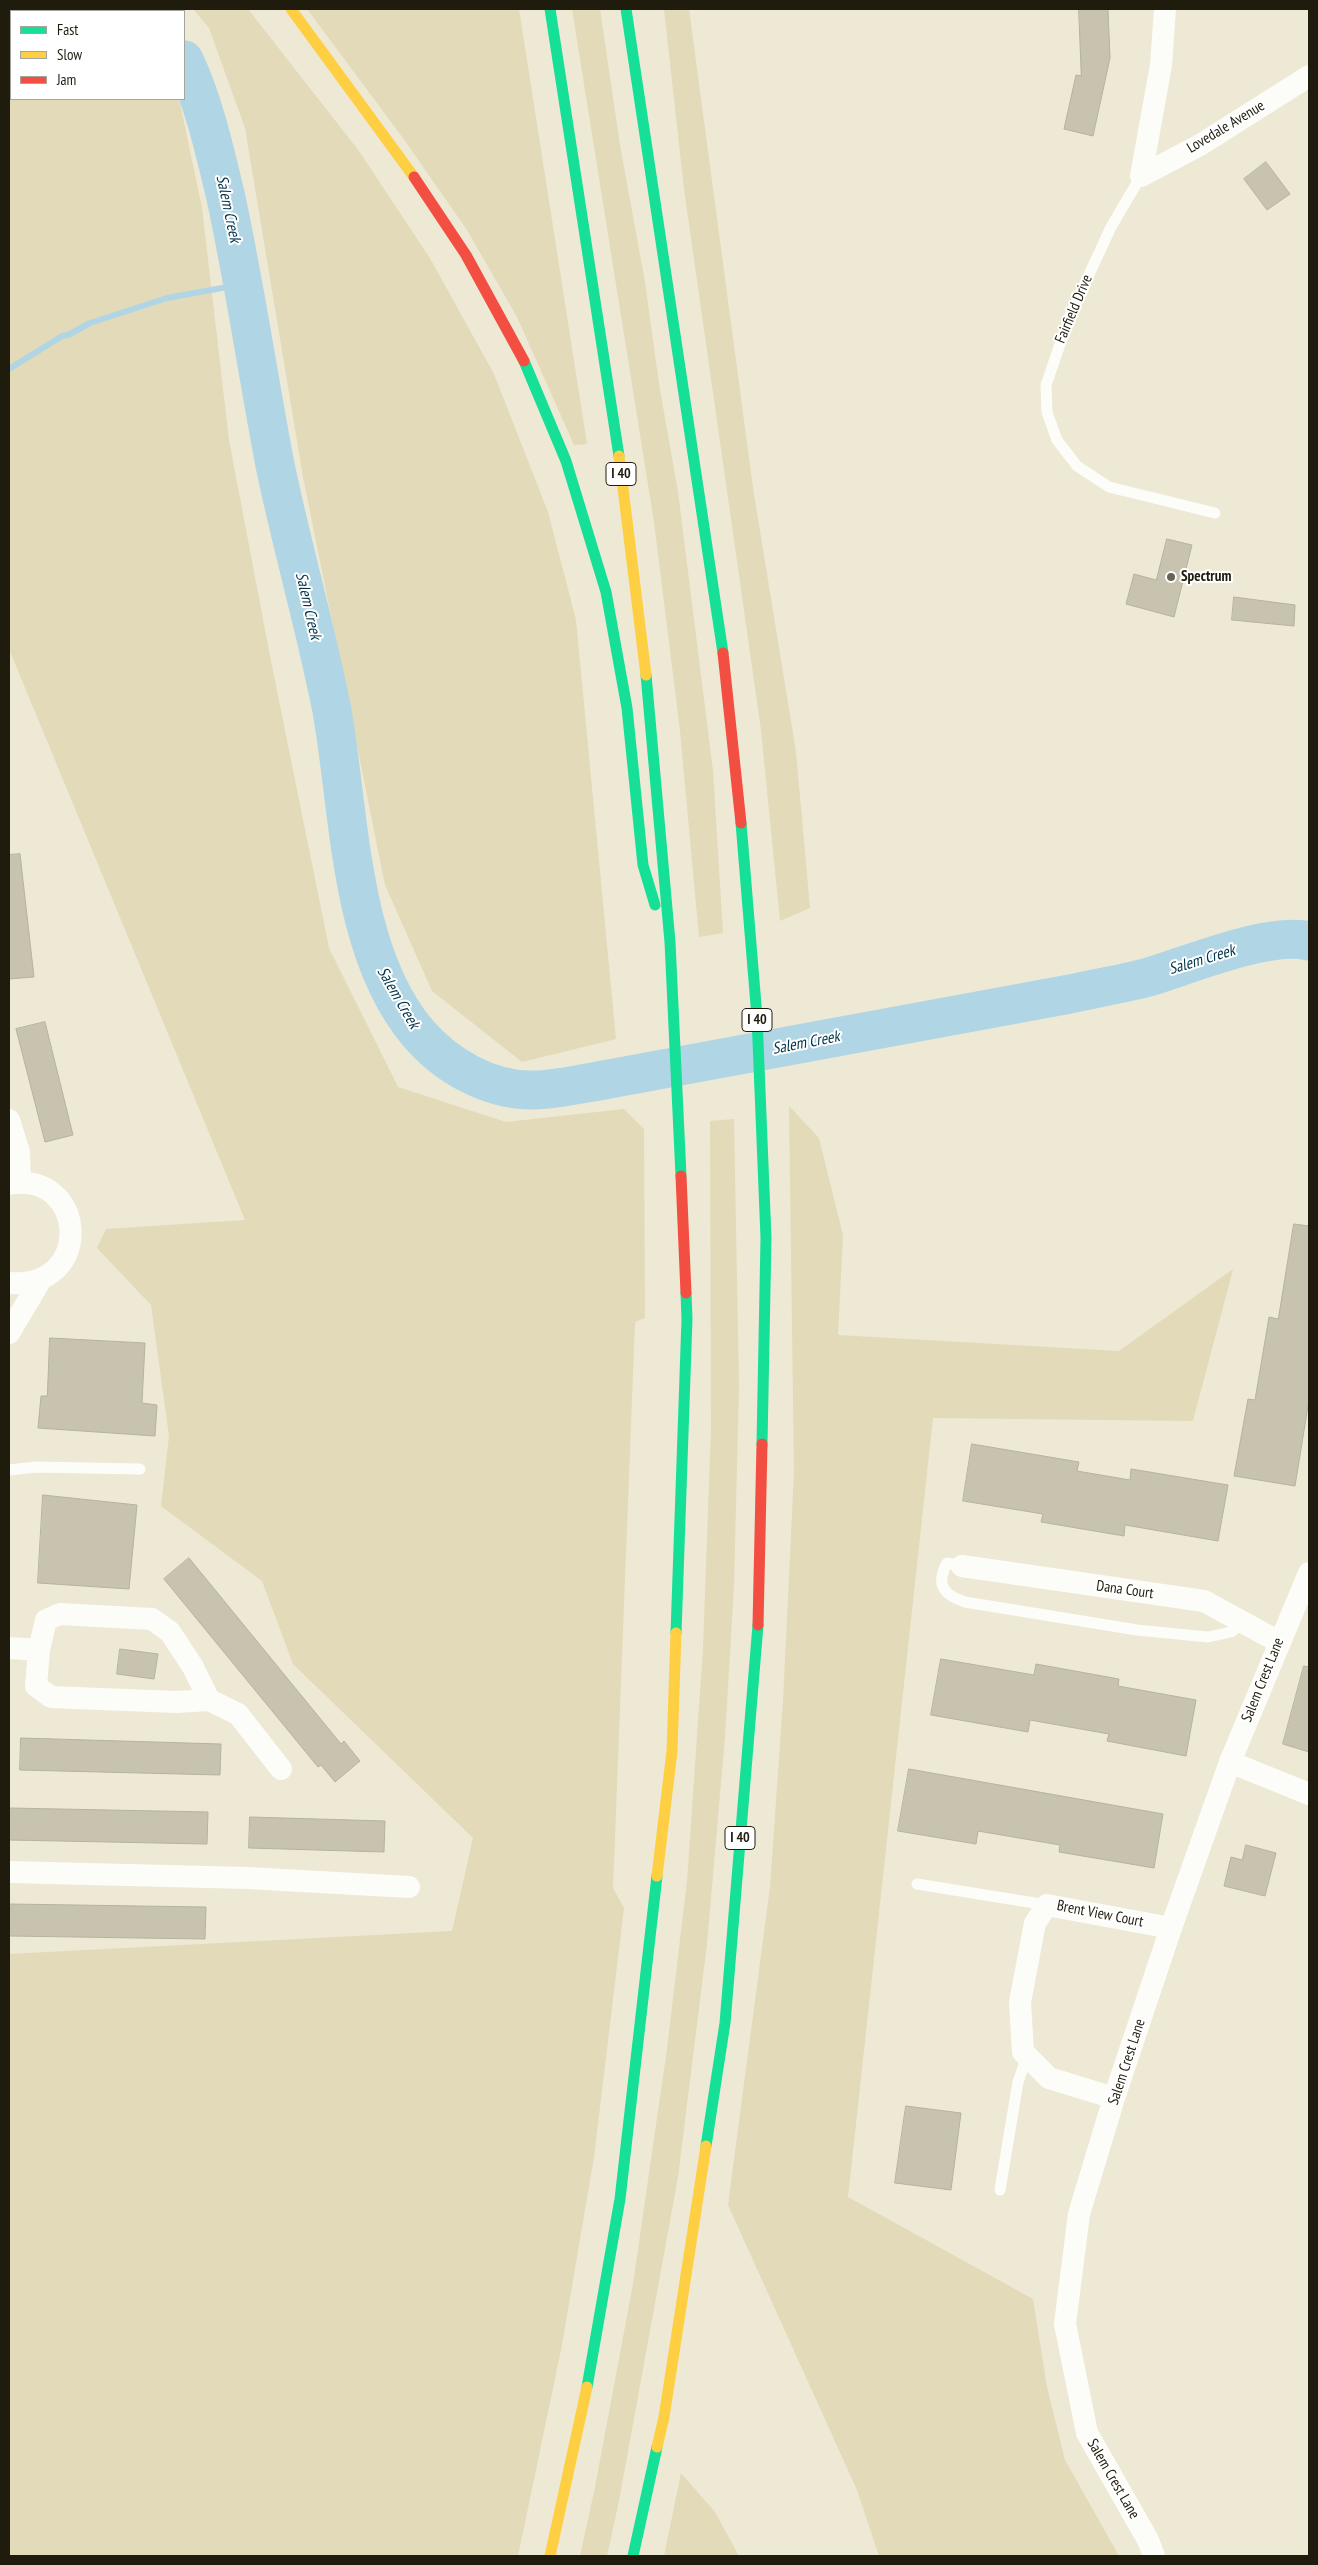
<!DOCTYPE html>
<style>
body{margin:0}
#map{position:relative;width:1318px;height:2565px;overflow:hidden;background:#eee9d4;font-family:"PT Sans Narrow",sans-serif}
canvas{display:block}
.frame{position:absolute;inset:0;border:10px solid #1f1c0e;pointer-events:none}
.legend{position:absolute;left:10px;top:10px;width:175px;height:90px;box-sizing:border-box;background:#fff;border:1px solid #a5a49f;margin:0;padding:6px 9px;list-style:none;font-size:15px;color:#1f1c0e}
.legend li{display:flex;align-items:center;gap:10px;height:25px}
.legend b{width:25px;border:1px solid #a5a49f}
</style>
<div id="map">
<canvas width="1318" height="2565"></canvas>
<div class="frame"></div>
<ul class="legend">
<li><b style="height:6px;background:#16e098"></b>Fast</li>
<li><b style="height:6px;background:#ffcf43"></b>Slow</li>
<li><b style="height:6px;background:#f24e42"></b>Jam</li>
</ul>
</div>
<script>
const c = document.querySelector('canvas').getContext('2d');
c.lineJoin = 'round';
function fillPath(path, color) { c.fillStyle = color; c.fill(path, 'evenodd'); }
function trace(path, color, width, dash) { c.strokeStyle = color; c.lineWidth = width; c.lineCap = dash ? 'butt' : 'round'; c.setLineDash(dash || []); c.stroke(path); }
function label(font, color, halo, rows, align = 'center') {
  c.font = font + ' "PT Sans Narrow",sans-serif'; c.lineWidth = 4; c.setLineDash([]); c.textBaseline = 'middle'; c.strokeStyle = halo; c.fillStyle = color; for (const [text, x, y, turn = 0] of rows) {
    c.save(); c.translate(x, y); c.rotate((+turn || 0) * Math.PI / 180); c.textAlign = isNaN(turn) ? turn : align; if (halo) c.strokeText(text, 0, 0); c.fillText(text, 0, 0); c.restore();
  }
}
const green = new Path2D(`
 M9 9H126L130 11H11V99H178L180 103 202 208 229 440 270 656 329 948 398 1087 506 1122 624 1109 644 1129 645 1318 635 1322 613 1888 624 1908 594 2157 562 2345 518 2556H9V1954L452 1931 473 1838 293 1664 262 1581 161 1506 169 1436 151 1305 97 1248 106 1229 245 1220 9 649Z
 M193 9H248L359 151 431 260 494 374 548 512 576 620 616 1039 522 1062 432 991 385 885 303 477 245 128 209 28Z
 M307 9H519L587 444 574 445 517 317 467 230 403 138Z
 M572 9H600L620 145 645 282 659 384 678 492 713 771 723 933 699 937 680 731 654 522Z
 M664 9H689L753 488 796 752 810 908 780 921 761 730 684 189Z
 M789 1106 819 1138 843 1235 838 1335 1119 1351 1233 1269 1193 1421 933 1418 848 2197 1033 2299 1047 2387 1065 2460 1119 2556H879L857 2490 728 2205 770 1887 783 1701 794 1472Z
 M734 1119 739 1386 734 1586 725 1737 707 1944 678 2177 619 2501 607 2556H580L595 2487 633 2284 667 2049 687 1881 703 1649 711 1428 710 1121Z
 M681 2473 715 2512 739 2556H664Z`);
const stream = new Path2D(`
 M9 369 62 336 68 335 90 323 167 298 244 284`);
const river = new Path2D(`
 M152 9 154 11
 M184 60C204 102 215 152 226 198 245 286 258 376 275 465 292 547 316 629 332 711 350 813 349 952 418 1033 446 1066 490 1091 534 1090 553 1090 574 1085 593 1082L1070 994C1096 988 1123 984 1149 977 1189 965 1270 931 1309 941`);
const building = new Path2D(`
 M1079 9H1108L1110 58 1093 136 1064 129 1076 75 1081 76Z
 M1266 162 1290 194 1267 210 1244 179Z
 M1167 539 1192 545 1174 617 1126 604 1134 574 1156 580Z
 M1234 597 1295 605 1294 626 1232 620Z
 M20 854 34 977 9 979V855Z
 M45 1022 73 1135 45 1142 16 1029Z
 M1294 1224 1309 1226V1400L1295 1486 1234 1476 1248 1399 1255 1400 1269 1317 1278 1319Z
 M50 1338 145 1343 142 1403 157 1405 155 1436 38 1428 41 1396H47Z
 M972 1444 1079 1462 1077 1471 1130 1480 1131 1469 1228 1485 1218 1541 1125 1525 1124 1536 1041 1522 1043 1514 963 1501Z
 M43 1495 137 1505 129 1589 38 1583Z
 M189 1558 341 1744 344 1741 360 1761 335 1782 321 1765 318 1767 164 1579Z
 M120 1649 158 1654 154 1679 117 1674Z
 M941 1659 1034 1675 1036 1664 1119 1679 1118 1686 1196 1700 1186 1756 1107 1741 1109 1734 1030 1720 1028 1732 931 1715Z
 M1304 1666 1309 1667V1752L1283 1744Z
 M21 1738 221 1744 220 1775 20 1770Z
 M909 1769 1163 1814 1154 1868 1059 1852 1060 1845 978 1831 976 1844 898 1831Z
 M9 1808 208 1812 207 1844 9 1840Z
 M250 1817 385 1821 384 1852 249 1848Z
 M1246 1845 1276 1853 1265 1896 1224 1886 1231 1857 1242 1860Z
 M9 1904 206 1907 205 1939 9 1936Z
 M906 2106 961 2113 951 2190 895 2183Z`);
const lane = new Path2D(`
 M1141 176 1111 227 1069 318 1046 385 1047 412 1057 440 1077 466 1109 487 1215 513
 M9 1470 36 1467 140 1469
 M962 1566 947 1563C935 1585 944 1595 965 1602L1137 1630 1208 1637 1231 1632 1243 1622
 M917 1884 1047 1905
 M1000 2190 1018 2082 1027 2056`);
const street = new Path2D(`
 M1141 176 1200 145 1309 76
 M1141 176 1161 65 1165 9
 M9 1120 19 1152 20 1182
 M9 1184C87 1170 95 1290 9 1283
 M9 1333 40 1281
 M962 1566 1204 1601 1279 1642
 M9 1648 39 1650 36 1686 51 1697 176 1702 209 1700 238 1714 281 1769
 M39 1650 46 1620 60 1614 152 1619 170 1632 193 1667 209 1700
 M1230 1762 1309 1794
 M9 1872 247 1878 409 1887
 M1114 2098 1049 2078 1023 2052 1020 2002 1035 1923 1047 1905 1171 1928
 M1154 2556 1148 2540 1087 2433 1065 2324 1079 2214 1114 2098 1171 1928 1230 1762 1309 1573`);
const fast = new Path2D(`
 M550 9 619 456
 M626 9 723 653
 M524 361 566 461 606 592 627 708 643 865 655 905
 M646 675 670 942 681 1176
 M741 823 757 1017 766 1238 762 1444
 M676 1633 687 1319 686 1293
 M706 2146 725 2023 758 1625
 M587 2387 620 2199 657 1876
 M633 2556 657 2447`);
const slow = new Path2D(`
 M291 9 414 177
 M619 456 646 675
 M657 1876 672 1751 676 1633
 M657 2447 664 2417 706 2146
 M550 2556 587 2387`);
const jam = new Path2D(`
 M414 177 466 255 524 361
 M723 653 741 823
 M681 1176 686 1293
 M758 1625 762 1444`);
const markers = [
 [1171,577,5,"#676453"]
];
const shields = [
 [621,474,30],
 [757,1020,30],
 [740,1838,30]
];
const shieldNames = [
 ["I 40",621,474],
 ["I 40",757,1020],
 ["I 40",740,1838]
];
const streetNames = [
 ["Lovedale Avenue",1226,127,-31],
 ["Fairfield Drive",1074,309,-67],
 ["Dana Court",1125,1590,8],
 ["Salem Crest Lane",1263,1680,-68],
 ["Brent View Court",1100,1914,11],
 ["Salem Crest Lane",1127,2062,-72],
 ["Salem Crest Lane",1113,2479,60]
];
const poiNames = [
 ["Spectrum",1181,577]
];
const waterNames = [
 ["Salem Creek",228,209,78],
 ["Salem Creek",308,606,77],
 ["Salem Creek",1202,960,-17],
 ["Salem Creek",398,998,60],
 ["Salem Creek",806,1043,-11]
];
fillPath(green, '#e2dab8');
trace(stream, '#b0d6e6', 6);
trace(river, '#b0d6e6', 39);
fillPath(building, '#c8c3af');
trace(building, '#b5b2a2', 1);
trace(lane, '#fcfcf9', 11);
trace(street, '#fcfcf9', 22);
trace(fast, '#16e098', 11);
trace(slow, '#ffcf43', 11);
trace(jam, '#f24e42', 11);
for (const [x, y, r, color] of markers) { const dot = new Path2D(); dot.arc(x, y, r, 0, 2 * Math.PI); c.fillStyle = color; c.fill(dot); trace(dot, '#fff', 2); }
for (const [x, y, w] of shields) { const box = new Path2D(); box.roundRect(x - w / 2, y - 11.5, w, 23, 4); c.fillStyle = '#fff'; c.fill(box); trace(box, '#1f1c0e', 1); }
label('bold 14px', '#1f1c0e', null, shieldNames);
label('15px', '#1f1c0e', '#fff', streetNames);
label('bold 15px', '#1f1c0e', '#fff', poiNames, 'left');
label('italic 16px', '#03344a', '#fff', waterNames);
</script>
